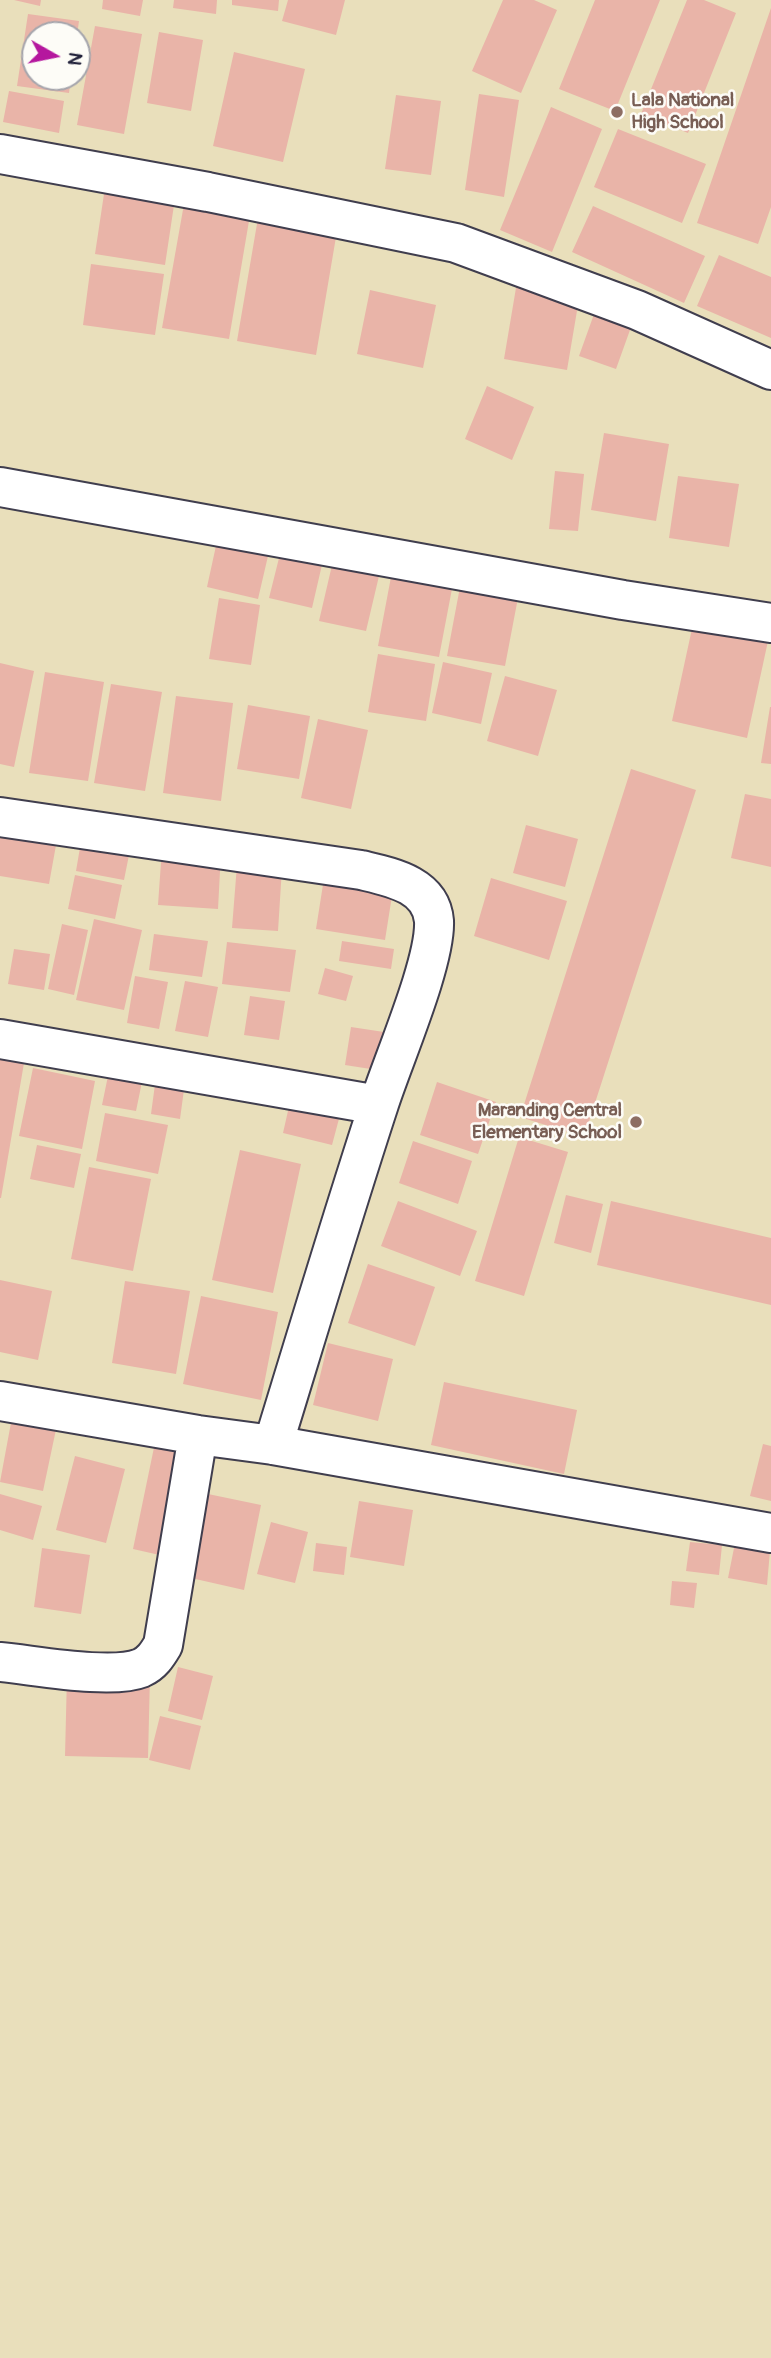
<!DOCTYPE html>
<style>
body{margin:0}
#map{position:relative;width:771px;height:2358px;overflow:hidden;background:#e9dfbb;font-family:Pangolin,sans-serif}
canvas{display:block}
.north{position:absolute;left:21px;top:21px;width:70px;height:70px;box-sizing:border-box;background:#fdfcf7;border:2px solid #a5a5ac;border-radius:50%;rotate:99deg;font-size:19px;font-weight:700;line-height:28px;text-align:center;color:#22223b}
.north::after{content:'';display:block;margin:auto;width:24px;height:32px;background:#b5179e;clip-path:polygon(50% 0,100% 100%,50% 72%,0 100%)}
</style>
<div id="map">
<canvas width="771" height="2358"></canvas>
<div class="north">N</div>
</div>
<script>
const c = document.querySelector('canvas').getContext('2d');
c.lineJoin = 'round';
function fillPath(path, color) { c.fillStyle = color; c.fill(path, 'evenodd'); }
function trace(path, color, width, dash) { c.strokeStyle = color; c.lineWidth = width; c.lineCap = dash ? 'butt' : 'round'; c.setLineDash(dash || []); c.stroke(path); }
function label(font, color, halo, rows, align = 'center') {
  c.font = font + ' Pangolin,sans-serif'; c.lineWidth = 5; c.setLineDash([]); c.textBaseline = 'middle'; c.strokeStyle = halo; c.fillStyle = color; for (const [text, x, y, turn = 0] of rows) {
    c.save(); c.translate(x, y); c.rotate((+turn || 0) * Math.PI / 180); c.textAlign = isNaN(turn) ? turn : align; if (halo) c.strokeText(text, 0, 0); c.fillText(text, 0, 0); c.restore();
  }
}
const building = new Path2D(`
 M14 0H41L40 6Z
 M103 0H143L140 16 102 9Z
 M174 0H217L216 14 173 8Z
 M232 0H279L278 11 232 5Z
 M288 0H345L336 35 282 21Z
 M503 0H534L557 10 521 93 472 71Z
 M595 0H660L615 111 559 89Z
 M687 0H704L736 13 688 133 641 114Z
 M771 8V207L758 244 697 223Z
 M28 14 79 21 77 35H35V77H71L69 93 17 86Z
 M95 26 142 34 124 134 77 125Z
 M159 32 203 40 191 111 147 103Z
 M234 52 305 69 283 162 213 146Z
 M9 91 64 101 59 133 3 122Z
 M479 94 519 100 504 197 465 190Z
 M396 95 441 101 431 175 385 169Z
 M551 107 602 129 552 252 500 230Z
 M618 129 706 164 682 223 594 187Z
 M104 194 174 205 165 265 95 254Z
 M184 204 250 215 229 339 162 328Z
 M593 206 705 256 684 303 572 252Z
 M258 218 337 231 316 355 237 341Z
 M719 255 771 277V338L697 306Z
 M91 264 164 274 155 335 83 325Z
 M517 282 580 293 567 370 504 359Z
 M370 290 436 305 423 368 357 354Z
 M598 303 635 316 616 369 579 356Z
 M487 386 534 407 512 460 465 439Z
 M604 433 669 444 656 521 591 510Z
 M555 471 584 474 578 531 549 529Z
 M678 476 739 484 729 547 669 538Z
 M219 532 271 543 258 599 207 587Z
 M282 546 324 556 312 608 269 598Z
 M336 548 383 559 366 631 319 621Z
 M394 561 455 573 439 657 378 646Z
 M463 571 521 582 505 666 447 656Z
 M219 598 260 605 251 665 209 659Z
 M693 624 768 641 747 738 672 721Z
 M378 654 435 664 426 721 368 712Z
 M443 662 492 673 481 724 432 713Z
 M0 663 34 671 14 767 0 764Z
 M45 672 104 682 88 781 29 773Z
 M505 676 557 690 538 756 487 741Z
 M111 684 162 692 145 791 94 783Z
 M176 696 233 703 221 801 163 793Z
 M248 705 310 716 299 779 237 769Z
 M770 707H771V764L761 763Z
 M318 719 368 730 351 809 301 798Z
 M631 769 696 790 584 1137 520 1117Z
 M745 794 771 799V867L731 858Z
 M0 825 58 834 49 884 0 876Z
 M526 825 578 839 565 887 513 873Z
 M82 836 131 845 124 880 76 871Z
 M162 848 221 852 218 909 158 905Z
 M237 865 282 868 278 931 232 928Z
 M325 872 394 883 385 940 316 929Z
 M75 875 122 885 115 919 68 909Z
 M491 878 567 901 549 960 474 936Z
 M94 919 142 930 124 1010 76 1000Z
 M62 924 88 930 74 995 48 989Z
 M154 934 208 941 202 977 149 970Z
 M342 941 394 949 391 969 339 961Z
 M227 942 296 950 290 992 222 984Z
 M14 949 50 954 44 990 8 984Z
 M325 968 353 976 346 1001 318 994Z
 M135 976 168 982 159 1029 127 1023Z
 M185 981 218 987 208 1037 175 1031Z
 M250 996 285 1001 279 1040 244 1035Z
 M351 1027 384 1032 377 1070 345 1065Z
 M0 1059 24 1063 1 1198H0Z
 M33 1068 95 1081 82 1149 19 1136Z
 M109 1071 143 1077 136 1111 102 1105Z
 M156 1077 185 1082 180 1119 151 1114Z
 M437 1082 496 1102 478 1154 420 1135Z
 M290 1102 340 1115 332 1145 283 1133Z
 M105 1113 168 1125 158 1174 96 1161Z
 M519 1137 568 1152 524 1296 475 1281Z
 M413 1141 472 1161 458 1204 399 1183Z
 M37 1145 81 1154 74 1188 30 1179Z
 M240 1150 301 1164 273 1293 212 1280Z
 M89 1167 151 1179 133 1271 71 1259Z
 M566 1195 603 1204 591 1253 554 1243Z
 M398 1201 477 1231 460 1276 381 1246Z
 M611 1201 771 1238V1305L597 1265Z
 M368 1264 435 1287 415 1346 348 1323Z
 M0 1280 52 1291 38 1360 0 1352Z
 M125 1281 190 1291 176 1374 112 1363Z
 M201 1296 278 1312 261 1400 183 1384Z
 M328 1343 393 1359 378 1421 313 1405Z
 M444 1382 577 1410 564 1474 431 1445Z
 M13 1412 58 1420 43 1491 0 1482Z
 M157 1433 188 1439 164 1556 133 1549Z
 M763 1444 771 1446V1501L750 1496Z
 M75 1456 125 1469 106 1543 56 1530Z
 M0 1494 42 1506 33 1540 0 1530Z
 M208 1494 261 1505 244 1590 191 1578Z
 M359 1501 413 1510 404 1566 350 1557Z
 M271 1522 308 1532 295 1583 257 1574Z
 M737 1533 771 1539 767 1585 728 1578Z
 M690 1542 722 1545 719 1575 686 1571Z
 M316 1543 347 1547 344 1575 313 1571Z
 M42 1548 90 1555 81 1614 34 1607Z
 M672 1581 697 1583 694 1608 670 1605Z
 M178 1667 213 1676 202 1720 168 1711Z
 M67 1675 150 1676 148 1758 65 1756Z
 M160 1716 201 1726 190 1770 149 1760Z`);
const street = new Path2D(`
 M0 154 208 192 456 243 637 310 771 370
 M0 487 623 600 771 623
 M0 817 361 870C390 877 431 884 434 921 436 962 393 1060 379 1104 342 1217 308 1331 273 1445
 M0 1039 378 1105
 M0 1401 198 1435 273 1445 771 1533
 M0 1662C34 1665 111 1680 141 1668 152 1663 157 1655 163 1645L198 1435`);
const markers = [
 [617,112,7,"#8d6e63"],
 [636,1122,7,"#8d6e63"]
];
const educationNames = [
 ["Lala National",631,101],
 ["High School",631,123],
 ["Maranding Central",622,1111,"right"],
 ["Elementary School",622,1133,"right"]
];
fillPath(building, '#e9b4a8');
trace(street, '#403e4e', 42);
trace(street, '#fff', 38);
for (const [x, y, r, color] of markers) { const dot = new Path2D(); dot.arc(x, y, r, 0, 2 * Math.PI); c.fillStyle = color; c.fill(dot); trace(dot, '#fdfcf7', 2.5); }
label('bold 19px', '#785e54', '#fdfcf7', educationNames, 'left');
</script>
